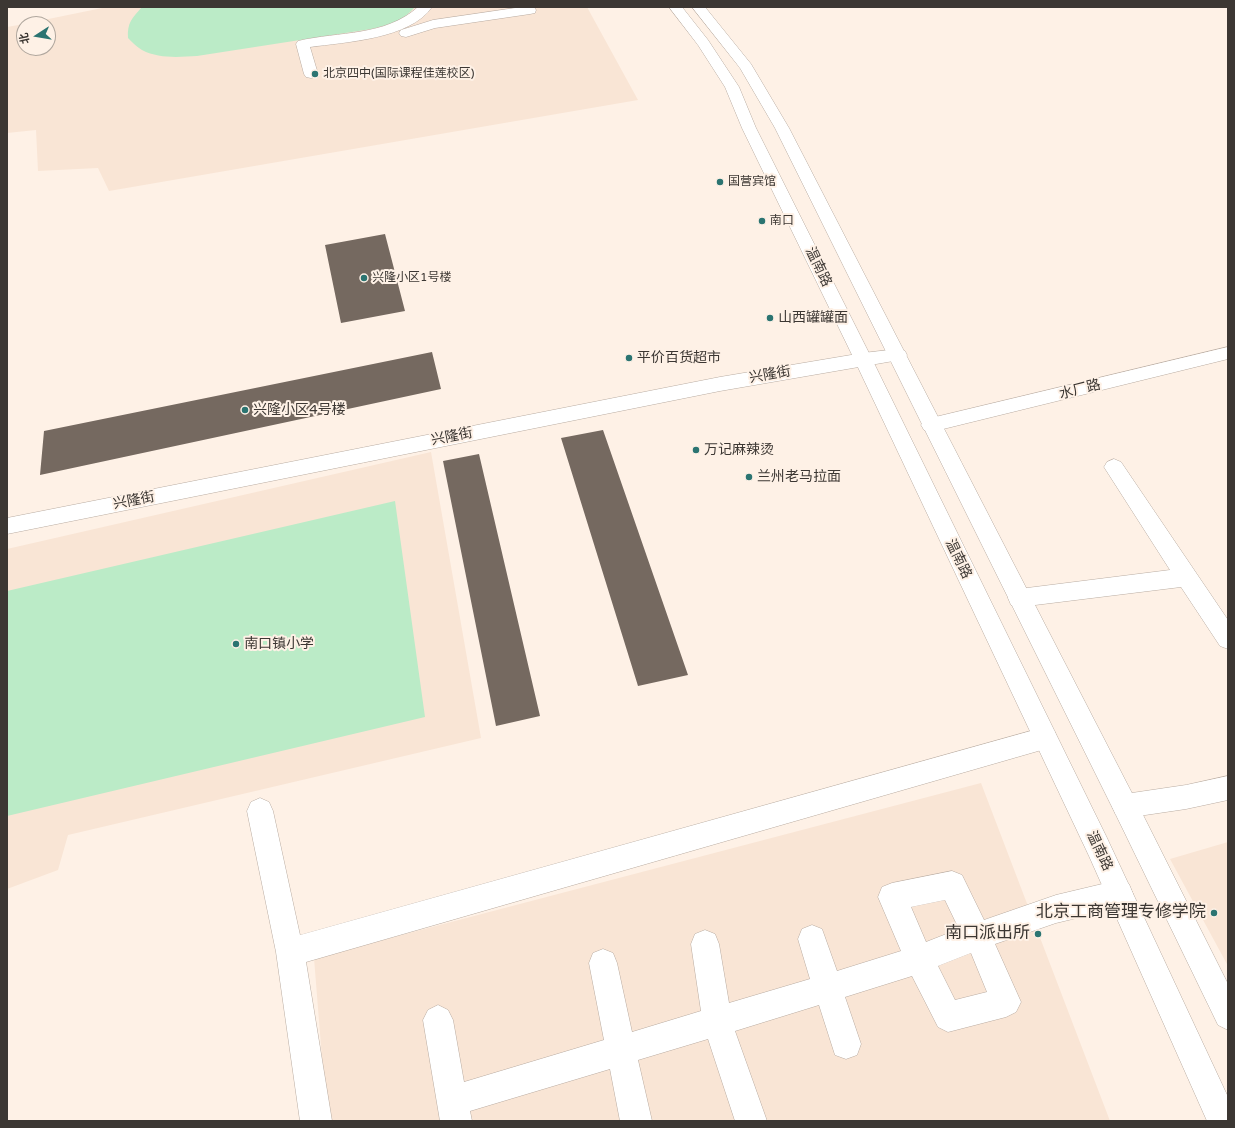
<!DOCTYPE html>
<meta charset="utf-8">
<style>
body{margin:0}
#map{position:relative;width:1235px;height:1128px;overflow:hidden;background:#fef1e6;font-family:"Varela Round","Noto Sans SC",sans-serif}
canvas{display:block}
.frame{position:absolute;inset:0;border:8px solid #3c3733;pointer-events:none}
.north{position:absolute;left:16px;top:16px;width:40px;height:40px;box-sizing:border-box;background:#fef1e6;border:1px solid #b0a79e;border-radius:50%;rotate:258deg;font-size:11px;font-weight:700;line-height:16px;text-align:center;color:#3c3733}
.north::after{content:'';display:block;margin:auto;width:14px;height:18px;background:#2b7471;clip-path:polygon(50% 0,100% 100%,50% 72%,0 100%)}
</style>
<div id="map">
<canvas width="1235" height="1128"></canvas>
<div class="frame"></div>
<div class="north">北</div>
</div>
<script>
const c = document.querySelector('canvas').getContext('2d');
c.lineJoin = 'round';
function fillPath(path, color) { c.fillStyle = color; c.fill(path, 'evenodd'); }
function trace(path, color, width, dash) { c.strokeStyle = color; c.lineWidth = width; c.lineCap = dash ? 'butt' : 'round'; c.setLineDash(dash || []); c.stroke(path); }
function label(font, color, halo, rows, align = 'center') {
  c.font = font + ' "Varela Round","Noto Sans SC",sans-serif'; c.lineWidth = 4; c.setLineDash([]); c.textBaseline = 'middle'; c.strokeStyle = halo; c.fillStyle = color; for (const [text, x, y, turn = 0] of rows) {
    c.save(); c.translate(x, y); c.rotate((+turn || 0) * Math.PI / 180); c.textAlign = isNaN(turn) ? turn : align; if (halo) c.strokeText(text, 0, 0); c.fillText(text, 0, 0); c.restore();
  }
}
const built = new Path2D(`
 M107 7H587L638 100 109 191 98 168 38 171 36 130 7 133V27L24 24V48H48V24H24Z
 M431 452 481 738 68 835 58 870 7 889V549Z
 M981 783 1110 1121H327L314 958Z
 M1228 842V966L1170 859Z`);
const green = new Path2D(`
 M142 7H415C403 21 389 25 371 29L197 56C179 57 159 59 142 50 137 47 132 42 128 38 127 23 132 18 142 7Z
 M395 501 425 717 7 816V591Z`);
const building = new Path2D(`
 M385 234 405 311 341 323 325 245Z
 M432 352 441 389 40 475 44 431Z
 M603 430 688 675 638 686 561 438Z
 M479 454 540 716 496 726 443 461Z`);
const minor = new Path2D(`
 M418 7H432C410 39 346 42 310 47L318 74 316 77 311 78 306 77 304 74 296 44 298 41C340 31 384 37 418 7Z
 M522 7H534L536 10 535 13 530 14 435 28 406 37 401 36 399 33 401 30 433 20Z
 M1228 347V359L931 432 924 430 921 425 924 420 931 418Z
 M898 349 905 351 907 355 905 359 720 391 7 534V518L720 377 863 353Z
 M1114 459 1121 462 1228 620V649L1220 646 1181 587 1019 607 1011 605 1008 598 1011 591 1019 589 1170 570 1104 467 1107 462Z
 M1045 727 1054 730 1057 738 1054 746 1045 749 306 962 332 1121H300L276 952 247 811 251 802 260 798 269 802 273 811 300 935Z
 M1228 776V800L1186 809 1125 818 1116 815 1112 806 1116 797 1125 794 1186 785Z
 M952 871 962 875 984 920 1056 895 1119 880 1129 884 1133 894 1129 904 1119 908 1056 923 995 944 1021 1002 1016 1012 1006 1017 948 1032 938 1027 912 976 845 997 861 1044 857 1055 846 1059 835 1055 819 1005 735 1031 767 1121H735L708 1039 638 1060 652 1121H620L610 1069 470 1111 472 1121H440L423 1020 428 1010 438 1005 448 1010 453 1020 464 1082 604 1040 589 963 593 953 603 949 613 953 617 963 632 1032 701 1011 691 944 695 934 705 930 715 934 719 944 729 1003 810 979 798 939 802 929 812 925 822 929 837 971 901 951 878 897 882 887 892 883ZM945 900 959 929 926 942 911 907ZM971 953 987 992 955 1000 938 966Z`);
const major = new Path2D(`
 M669 7H682L708 40 739 87 756 128 872 359 1107 838 1228 1097V1121H1207L1089 856 854 359 742 128 725 87 698 45Z
 M692 7H705L751 64 789 128 1134 797 1228 984V1030L1218 1025 1116 815 775 128 740 68Z`);
const markers = [
 [315,74,4,"#2b7471"],
 [720,182,4,"#2b7471"],
 [762,221,4,"#2b7471"],
 [364,278,4,"#2b7471"],
 [770,318,4,"#2b7471"],
 [629,358,4,"#2b7471"],
 [245,410,4,"#2b7471"],
 [696,450,4,"#2b7471"],
 [749,477,4,"#2b7471"],
 [236,644,4,"#2b7471"],
 [1214,913,4,"#2b7471"],
 [1038,934,4,"#2b7471"]
];
const farPoinames = [
 ["北京四中(国际课程佳莲校区)",323,74],
 ["国营宾馆",728,182],
 ["南口",770,221],
 ["兴隆小区1号楼",372,278]
];
const streetNames = [
 ["温南路",818,267,64],
 ["兴隆街",770,375,-10],
 ["水厂路",1080,390,-14],
 ["兴隆街",452,437,-11],
 ["兴隆街",134,501,-11],
 ["温南路",958,559,64],
 ["温南路",1099,851,65]
];
const poiNames = [
 ["山西罐罐面",778,318],
 ["平价百货超市",637,358],
 ["兴隆小区4号楼",253,410],
 ["万记麻辣烫",704,450],
 ["兰州老马拉面",757,477],
 ["南口镇小学",244,644]
];
const nearPoinames = [
 ["北京工商管理专修学院",1206,913],
 ["南口派出所",1030,934]
];
fillPath(built, '#f9e5d5');
fillPath(green, '#bbebc7');
fillPath(building, '#756960');
trace(minor, '#b9aca2', 1);
trace(major, '#b9aca2', 1);
fillPath(minor, '#fff');
fillPath(major, '#fff');
for (const [x, y, r, color] of markers) { const dot = new Path2D(); dot.arc(x, y, r, 0, 2 * Math.PI); c.fillStyle = color; c.fill(dot); trace(dot, '#fef1e6', 1.5); }
label('12px', '#3c3733', '#fef1e6', farPoinames, 'left');
label('14px', '#3c3733', '#fef1e6', streetNames);
label('14px', '#3c3733', '#fef1e6', poiNames, 'left');
label('17px', '#3c3733', '#fef1e6', nearPoinames, 'right');
</script>
